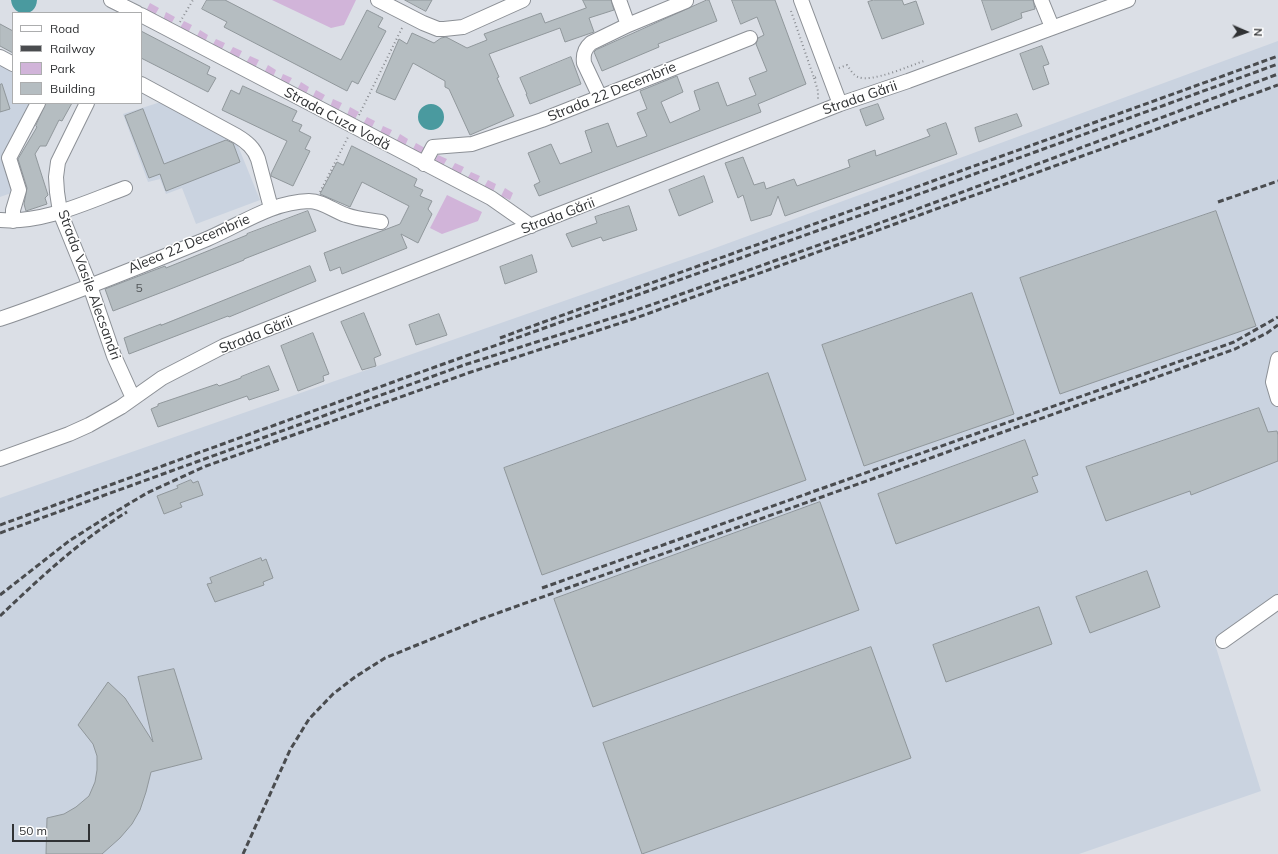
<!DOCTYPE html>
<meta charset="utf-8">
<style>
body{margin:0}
#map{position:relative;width:1278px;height:854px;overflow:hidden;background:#dbdfe6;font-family:Mulish,sans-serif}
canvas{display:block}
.legend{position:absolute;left:12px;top:12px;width:130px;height:92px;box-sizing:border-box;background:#fff;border:1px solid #acadae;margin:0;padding:5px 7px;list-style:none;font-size:12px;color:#303234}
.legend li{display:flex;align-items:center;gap:8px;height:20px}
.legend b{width:20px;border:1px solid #acadae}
.north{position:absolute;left:1226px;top:12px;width:40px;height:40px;-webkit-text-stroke:3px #fff;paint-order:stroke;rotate:92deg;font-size:11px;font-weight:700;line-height:16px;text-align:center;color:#303234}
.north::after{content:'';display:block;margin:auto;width:14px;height:18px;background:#303234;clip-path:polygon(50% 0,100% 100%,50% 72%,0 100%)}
.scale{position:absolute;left:12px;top:824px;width:78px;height:18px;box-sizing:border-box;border:2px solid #303234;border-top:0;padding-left:5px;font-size:12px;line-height:14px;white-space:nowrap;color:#303234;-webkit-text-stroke:3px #fff;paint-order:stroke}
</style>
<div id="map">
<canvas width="1278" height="854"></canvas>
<ul class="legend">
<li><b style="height:5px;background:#fff"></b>Road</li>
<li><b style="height:5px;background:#4a4c4f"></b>Railway</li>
<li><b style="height:11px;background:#d1b4d9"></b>Park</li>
<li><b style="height:11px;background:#b5bdc1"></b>Building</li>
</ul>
<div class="north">N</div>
<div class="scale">50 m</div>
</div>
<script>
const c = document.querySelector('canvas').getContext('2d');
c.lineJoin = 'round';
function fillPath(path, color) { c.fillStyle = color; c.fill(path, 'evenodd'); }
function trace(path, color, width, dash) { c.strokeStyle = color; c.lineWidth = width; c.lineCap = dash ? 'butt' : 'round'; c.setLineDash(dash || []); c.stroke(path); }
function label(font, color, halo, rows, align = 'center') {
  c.font = font + ' Mulish,sans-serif'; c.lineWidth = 3; c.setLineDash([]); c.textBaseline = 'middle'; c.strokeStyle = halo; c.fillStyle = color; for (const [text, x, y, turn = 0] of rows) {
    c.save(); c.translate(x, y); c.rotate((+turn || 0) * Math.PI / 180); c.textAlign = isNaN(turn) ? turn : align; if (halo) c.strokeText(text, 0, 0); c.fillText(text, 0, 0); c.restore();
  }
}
const built = new Path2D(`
 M1278 41V597L1214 641 1261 791 1079 854H0V498L707 251Z
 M0 62 13 70V103H36L3 154 14 192 0 197Z
 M167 100 234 136 260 200 196 224 182 188 166 194 160 179 148 182 123 114Z`);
const green = new Path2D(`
 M272 0H356L344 25 331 28Z
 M150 3 159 8 155 15 146 11Z
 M166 12 175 17 171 24 163 20Z
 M184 21 192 25 188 33 180 28Z
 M200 30 208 35 205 42 196 38Z
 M216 39 225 43 221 51 212 46Z
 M233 47 242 51 238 59 229 54Z
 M250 56 259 60 255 68 246 63Z
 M268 65 276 70 273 77 264 73Z
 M283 74 292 78 288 85 280 81Z
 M301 82 309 87 306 94 297 90Z
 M316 90 325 95 321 102 312 98Z
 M333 99 342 103 338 111 330 107Z
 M350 107 359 112 355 119 347 115Z
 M367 117 375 121 371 129 363 124Z
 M383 126 392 130 388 138 380 133Z
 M400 134 408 139 405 146 396 142Z
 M416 143 425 148 421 155 412 151Z
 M438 155 447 159 443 166 434 162Z
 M455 163 464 167 460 175 451 170Z
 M471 172 480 176 476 184 467 179Z
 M488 180 496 184 493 192 484 187Z
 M505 188 513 193 510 200 501 196Z
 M447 195 482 212 478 221 442 234 430 228Z`);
const water = new Path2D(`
 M11 0H37C36 18 13 18 11 0Z
 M418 117a13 13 0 1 1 26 0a13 13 0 1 1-26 0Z`);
const building = new Path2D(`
 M207 0H225L341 60 367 10 383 18 378 27 386 31 358 84 352 81 347 91 224 27 227 22 202 9Z
 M405 0H432L426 11Z
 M583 0H611L614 10 589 18 594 32 565 42 560 28 489 54 499 77 497 78 514 116 470 135 449 89 445 87V81L413 63 395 100 376 92 399 39 407 44 412 33 434 43 441 38 446 37 467 48 487 40 484 34 541 13 545 23 586 8Z
 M707 0H709L717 21 658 44 659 47 602 71 594 52 596 50Z
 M732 0H775L806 84 758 104 761 112 539 196 534 185 540 182 528 153 551 144 560 164 592 152 585 131 608 123 617 147 647 136 637 113 647 109 640 91 677 76 683 92 661 102 670 123 700 110 694 91 718 82 727 106 756 95 749 78 767 71 756 44 758 38 764 35 757 17 741 24Z
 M874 0H902L904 5 916 1 924 24 882 39 868 2Z
 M982 0H1033L1035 9 1021 13 1022 18 992 30Z
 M0 24 13 31V53L0 46Z
 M141 31 210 67 207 74 216 78 208 92 141 58Z
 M1042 46 1049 64 1043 66 1049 84 1033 90 1020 54Z
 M571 57 581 84 530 104 526 94H527L520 78Z
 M2 84 10 109 0 112V85Z
 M243 86 297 111 292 121 302 125 299 131 311 137 305 149 310 151 293 186 271 176V174L287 141 222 110 231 90 239 94Z
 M46 103H72L62 121 59 120 46 146H40L35 154 48 195 45 198 47 204 26 211 24 204 27 188 18 159 37 127 36 126Z
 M878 104 884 119 866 126 860 110Z
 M143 109 164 164 226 140 233 143 240 162 166 191 160 174 149 178 125 116Z
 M1017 114 1022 126 979 142 975 128Z
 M946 123 957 154 785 216 778 196 771 215 751 221 743 195 738 198 725 163 743 157 754 185 764 182 766 189 794 179 797 186 850 167 848 160 875 150 876 156 930 136 927 130Z
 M352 146 417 179 414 186 423 190 420 196 432 201 428 209 432 214 418 243 401 234 407 248 342 274 340 267 330 271 324 253 400 224 409 206 362 182 350 207 320 194 337 162 343 165Z
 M704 176 713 202 679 216 669 190Z
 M629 206 637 230 603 241 601 237 572 247 566 234 597 223 595 217Z
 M308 211 316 231 244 259V260L173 288 113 311 105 289 165 266 166 268 247 235V234Z
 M1216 211 1256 326 1060 394 1020 278Z
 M532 255 537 272 505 284 500 267Z
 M310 266 316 281 229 317 228 316 129 354 124 338 161 324V325Z
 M972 293 1014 414 864 466 822 345Z
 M364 313 381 355 374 358 376 366 362 370 341 322Z
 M439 314 447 335 416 345 409 325Z
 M313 333 329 374 323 376 324 381 298 391 281 346Z
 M269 366 279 390 249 400 247 396 158 427 151 409 158 406V404L217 384 219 386 241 378V377Z
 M768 373 806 480 542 575 504 468Z
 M1259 408 1268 432 1277 431 1278 435V461L1191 495 1190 491 1106 521 1086 467Z
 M1025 440 1038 475 1032 477 1038 492 896 544 878 494Z
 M191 480 193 483 198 481 203 495 180 503 182 507 164 514 157 496 178 488 177 486Z
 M820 502 859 610 593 707 554 599Z
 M261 558 262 561 266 559 273 578 263 582 264 585 215 602 207 584 212 583 210 578Z
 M1147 571 1160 607 1090 633 1076 597Z
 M1039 607 1052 644 946 682 933 645Z
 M871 647 911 758 642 854 603 743Z
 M174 669 202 759 151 772 146 792 140 810 132 824 120 838 102 854H46L47 818 64 814 76 807 89 796 95 782 97 770V756L93 744 78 725 108 682 125 698 153 742 138 677Z`);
const path = new Path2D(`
 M791 11 814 78 817 77
 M180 22 193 0
 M839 68 847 65C850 69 853 75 858 77 871 83 909 66 924 61
 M814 78 818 91V100
 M359 115 403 26
 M320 192 348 137`);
const minor = new Path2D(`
 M111 0 137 13
 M378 0 423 23 438 29H444L463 27 523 0
 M619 0 628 25
 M801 0 840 104
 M1041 0 1052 27
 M141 15 491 198 531 226
 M0 57 13 64
 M141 84 237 136C247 142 254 148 258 159L271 208
 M600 97 584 63C583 55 584 49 591 43L628 25 686 1
 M87 103 58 162 56 177 57 192 60 212 90 286 114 356 133 398
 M424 164 433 147 472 144 542 120 750 38
 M0 220C42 224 87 202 125 188
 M13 221V210L19 190 9 158 38 103
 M0 319C70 295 139 267 207 239 240 225 271 202 309 201 322 201 334 211 346 215 357 219 369 220 381 222
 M1278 359 1273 382 1278 399
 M0 459 69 434 89 425 121 407 162 378 224 346 840 104 908 81 1128 0
 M1223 641 1278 602`);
const rail = new Path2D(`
 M1218 202 1278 181
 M500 338 516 332 1278 56
 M0 525 407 377 853 218 1278 64
 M0 533 464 365 631 312 861 230 1278 74
 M542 588 1234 342 1278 317
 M0 595 69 541 105 518 147 493 206 466 468 373 633 319 1278 85
 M0 616C39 579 80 540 127 512
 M243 854 290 750 309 719 333 694 355 677 385 658 481 619 1235 349 1267 333 1278 325`);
const numberNames = [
 ["5",139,288]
];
const streetNames = [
 ["Strada 22 Decembrie",612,92,-22],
 ["Strada Gării",860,98,-19],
 ["Strada Cuza Vodă",337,119,28],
 ["Strada Gării",558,216,-21],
 ["Aleea 22 Decembrie",189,244,-23],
 ["Strada Vasile Alecsandri",89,285,70],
 ["Strada Gării",256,335,-22]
];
fillPath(built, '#cad3e0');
fillPath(green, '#d1b4d9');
fillPath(water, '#4a9a9f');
fillPath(building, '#b5bdc1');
trace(building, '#90979b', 1);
trace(minor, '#8c9096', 16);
trace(path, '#888b90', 2, [1, 3]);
trace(minor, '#fff', 14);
trace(rail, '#4a4c4f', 3, [6, 3]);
label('12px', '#515557', null, numberNames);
label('14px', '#303234', '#fff', streetNames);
</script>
